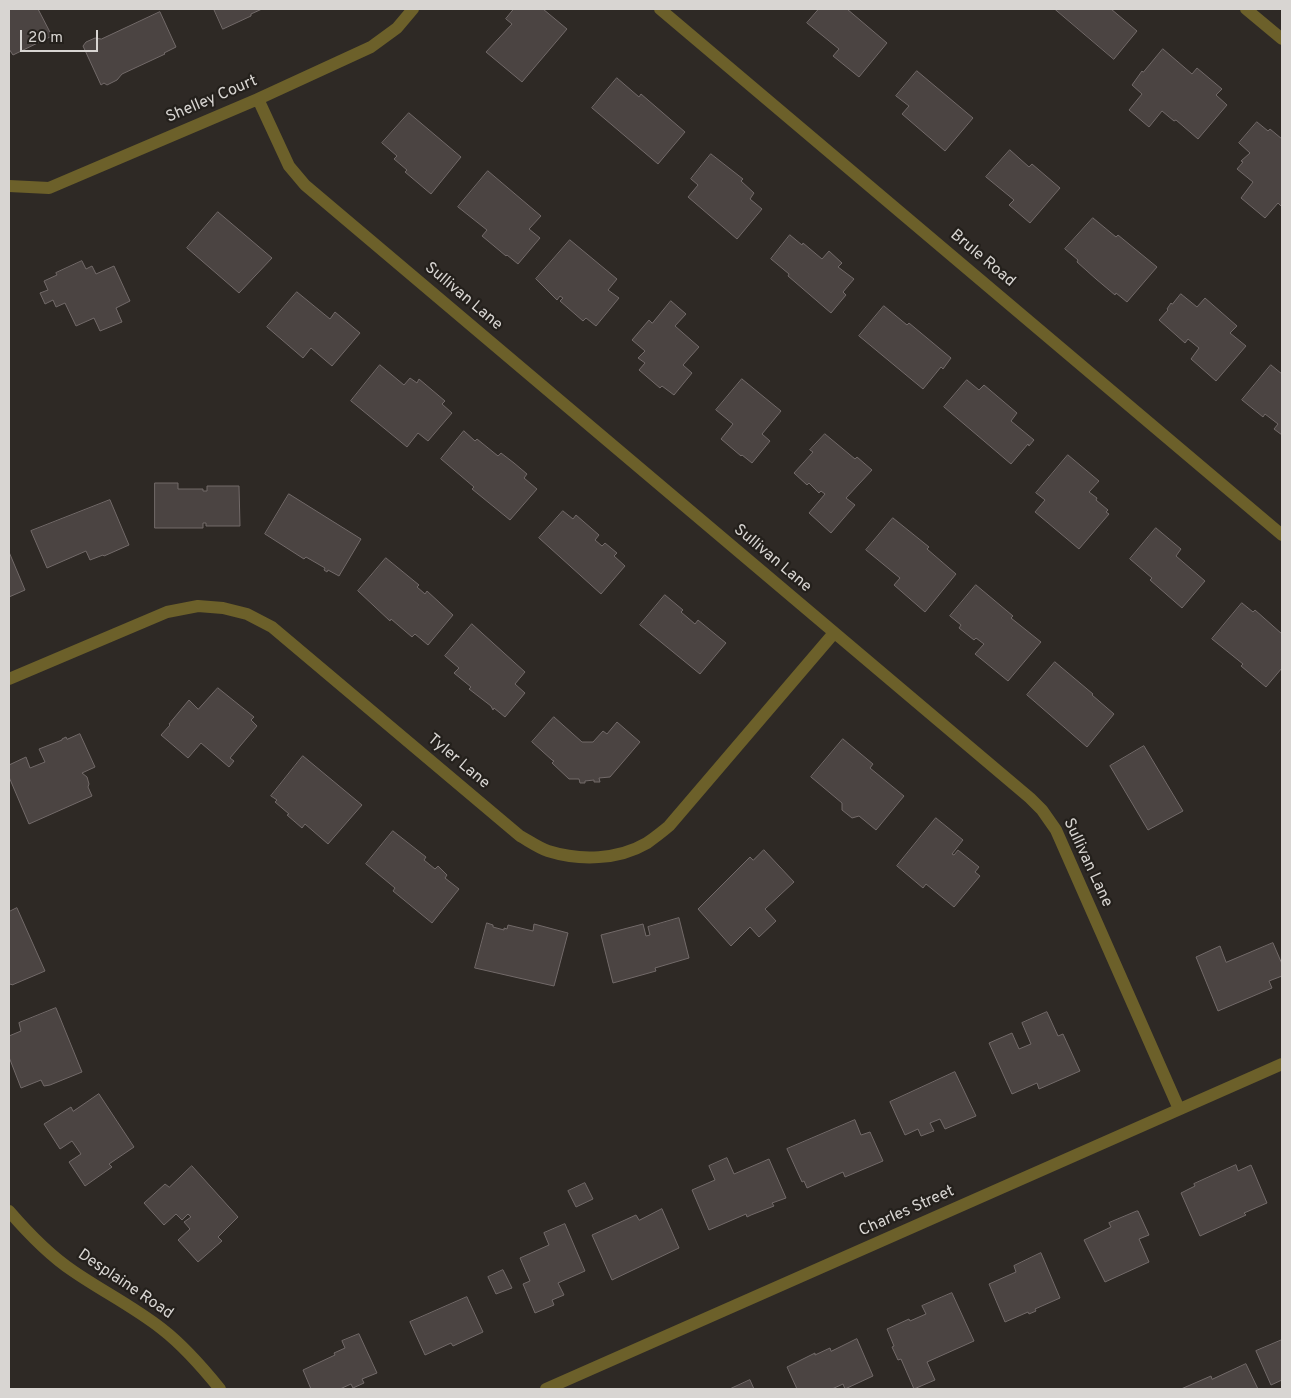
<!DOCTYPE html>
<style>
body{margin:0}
#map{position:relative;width:1291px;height:1398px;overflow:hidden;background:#2e2925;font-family:Overpass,sans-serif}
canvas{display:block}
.frame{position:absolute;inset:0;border:10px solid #d8d5d2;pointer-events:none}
.scale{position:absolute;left:20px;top:30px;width:78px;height:22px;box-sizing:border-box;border:2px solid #d8d5d2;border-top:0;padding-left:6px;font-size:15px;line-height:18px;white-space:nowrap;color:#d8d5d2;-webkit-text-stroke:4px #24201c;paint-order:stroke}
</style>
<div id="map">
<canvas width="1291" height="1398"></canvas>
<div class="frame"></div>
<div class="scale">20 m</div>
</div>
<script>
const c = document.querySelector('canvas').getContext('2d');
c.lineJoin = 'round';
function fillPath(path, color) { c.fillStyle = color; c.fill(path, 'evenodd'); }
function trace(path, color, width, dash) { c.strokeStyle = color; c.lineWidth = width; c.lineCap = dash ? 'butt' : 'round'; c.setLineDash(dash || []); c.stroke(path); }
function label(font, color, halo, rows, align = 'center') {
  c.font = font + ' Overpass,sans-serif'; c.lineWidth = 4.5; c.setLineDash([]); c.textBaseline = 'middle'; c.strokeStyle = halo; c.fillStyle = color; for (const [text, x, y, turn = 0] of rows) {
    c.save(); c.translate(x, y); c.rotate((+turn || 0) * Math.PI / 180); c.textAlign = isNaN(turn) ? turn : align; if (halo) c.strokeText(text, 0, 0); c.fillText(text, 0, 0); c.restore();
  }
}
const building = new Path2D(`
 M9 9H38L52 36 13 55 9 49Z
 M214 9H262L251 14V16L223 29Z
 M514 9H543L567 29 522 82 486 52 512 24 506 19Z
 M819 9H847L887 43 859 77 833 56 839 49 807 23Z
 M1055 9H1111L1137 31 1114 59Z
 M160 12 176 47 164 53 165 54 122 74 117 80 107 85 104 83 101 85 83 46 86 42 95 38 101 39Z
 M1163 49 1192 74 1197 68 1222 89 1216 95 1227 105 1198 139 1176 120 1174 121 1162 111 1149 127 1129 110 1142 94 1132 85 1142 71 1143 72Z
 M917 71 973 118 945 151 902 114 909 106 896 96Z
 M617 78 639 97 641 94 685 132 658 164 592 108Z
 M409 113 461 157 431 194 405 172 407 170 394 159 397 156 382 143Z
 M1257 122 1268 131 1270 129 1282 139V207L1278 203 1265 218 1241 198 1253 182 1237 169 1243 162 1241 161 1250 153 1239 143Z
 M1010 150 1029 167 1032 164 1060 188 1030 223 1009 205 1014 200 986 177Z
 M711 154 743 179 741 181 754 193 750 199 762 209 737 239 688 197 698 185 691 179Z
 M488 171 541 216 529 229 540 238 518 264 507 255 506 256 482 236 487 230 458 207Z
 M218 212 272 258 239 293 187 248Z
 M1093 218 1116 237 1118 235 1157 267 1127 302 1116 293 1115 295 1096 279 1077 262 1078 260 1065 249Z
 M790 235 802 245 803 243 822 259 829 251 842 263 838 267 854 279 843 292 846 295 831 313 788 276 789 274 771 259Z
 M570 240 617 279 608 290 619 298 596 326 586 318 583 321 560 301 563 298 560 296 557 300 536 279Z
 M82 261 86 269 92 266 96 274 114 266 130 301 116 308 122 322 100 331 94 318 76 326 65 303 56 307 53 300 45 304 40 293 48 290 44 281 57 275 56 273Z
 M297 292 330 319 335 312 360 333 332 366 311 348 303 358 267 327Z
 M1181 294 1197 307 1205 298 1237 326 1230 333 1246 346 1216 381 1191 359 1199 348 1188 339 1185 343 1159 320 1168 310 1167 309 1171 303 1172 304Z
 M671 301 686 314 675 326 699 347 683 365 692 373 674 395 662 386 660 388 639 370 645 363 638 358 645 351 632 340 649 320 652 323Z
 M884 306 907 325 909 323 951 358 943 369 941 367 923 389 859 336Z
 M380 365 404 385 410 378 417 383 419 379 445 401 442 404 452 413 428 441 418 433 407 447 351 401Z
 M1271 365 1282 374V435L1274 429 1278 424 1265 414 1263 417 1242 400Z
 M742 379 781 411 762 434 770 441 752 463 742 455 741 456 721 439 733 424 716 410Z
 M967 380 979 390 984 385 1017 413 1011 421 1034 440 1029 446 1028 444 1011 464 944 407Z
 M464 431 475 441 477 439 498 456 501 453 514 463 527 474 524 478 537 489 510 520 472 489 474 487 441 459Z
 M825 434 855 459 857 457 872 470 846 498 855 505 831 533 809 513 825 494 821 491 819 493 809 483 807 485 794 473 813 452 810 450Z
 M1068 455 1099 481 1089 492 1097 498 1096 500 1108 510 1106 512 1109 514 1079 549 1035 512 1045 500 1036 493Z
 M155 483H178V489H203V491H207V486H239L240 526H206V523H203V528H155Z
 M289 494 361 539 339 576 328 570 327 572 324 570 325 568 306 557 304 559 265 534Z
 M110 500 129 545 104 556 103 555 90 560 86 551 47 568 31 531Z
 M563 511 573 519 576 515 599 535 595 540 602 546 605 543 617 553 614 556 625 566 601 594 539 538Z
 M893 518 929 547 927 549 956 574 925 612 894 585 900 578 866 550Z
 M1156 528 1181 549 1176 556 1205 581 1182 608 1150 580 1152 578 1130 559Z
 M9 552 25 590 9 597Z
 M386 558 419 585 417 587 425 594 427 591 453 615 428 645 415 634 412 637 391 619 390 621 358 591Z
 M976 585 1013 616 1011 618 1041 642 1008 681 975 654 984 644 976 638 974 640 959 628 961 625 950 616Z
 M665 595 683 610 681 612 695 624 698 620 726 643 700 674 640 625Z
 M1242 603 1253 612 1255 610 1282 634V668L1266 687 1241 666 1243 664 1212 639Z
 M472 624 525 672 515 684 525 693 505 717 494 708 493 710 491 706 469 689 471 687 454 673 459 668 445 656Z
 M1055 662 1093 694 1092 695 1114 714 1087 747 1027 695Z
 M218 688 254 717 251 720 257 726 230 758 234 761 229 767 201 743 188 758 161 735 170 725 169 724 189 700 198 709Z
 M554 717 582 742H593L603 731 607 734 617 722 640 742 610 777 599 778 600 782H594V780L585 781V783H580L579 779H569L552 763 554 761 552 760 532 742Z
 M80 734 95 767 82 773 87 777 89 784 88 787 92 796 29 824 9 777V765L26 757 30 768 45 762 39 749 62 740V739L66 737 67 739Z
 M843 739 873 764 870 768 904 796 876 830 859 816 852 818 842 810V803L811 777Z
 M1144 746 1183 811 1148 830 1110 766Z
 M303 756 362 805 328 844 305 824 302 828 287 815 289 814 275 802 277 800 271 796Z
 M936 818 963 840 952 854 954 855 958 850 979 867 975 872 980 876 954 907 926 884 923 888 897 866Z
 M393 831 426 857 424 860 435 869 438 866 447 875 445 878 459 889 432 923 393 891 395 888 366 864Z
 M764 850 794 882 765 909 776 921 759 937 750 927 731 946 698 909 750 857 753 860Z
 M17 908 45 971 12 985 11 984 9 985V912Z
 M679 918 689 958 655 968 656 971 613 983 601 935 643 924 646 936 650 935 648 927Z
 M487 923 493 925V927L504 930V928L507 929 508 925 533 931 534 924 568 933 554 986 475 968Z
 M1273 943 1282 964V976L1269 981 1272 988 1218 1011 1196 957 1220 946 1226 962Z
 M56 1008 82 1072 50 1085 44 1086 41 1080 21 1088 9 1057V1036L21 1031 19 1023Z
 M1047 1012 1058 1036 1063 1034 1080 1071 1039 1089 1037 1083 1012 1094 989 1043 1012 1033 1019 1049 1031 1044 1022 1023Z
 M955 1072 976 1116 945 1129 940 1119 930 1123 934 1131 921 1136 918 1129 905 1135 890 1102Z
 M99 1094 134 1147 109 1164 112 1167 85 1186 69 1162 81 1154 72 1141 60 1149 44 1124 71 1107 73 1111Z
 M855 1120 861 1135 870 1132 883 1161 845 1177 843 1172 807 1188 804 1181 802 1182 787 1149Z
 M727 1158 734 1174 769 1159 786 1198 772 1203 774 1206 751 1215 747 1217 746 1214 709 1230 692 1190 715 1180 709 1166Z
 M1236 1165 1238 1171 1251 1165 1267 1203 1244 1213 1246 1215 1200 1236 1181 1193 1195 1186 1194 1184Z
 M192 1166 238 1217 218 1237 222 1241 198 1262 178 1240 190 1229 184 1222 191 1217 188 1214 182 1220 176 1214 164 1225 144 1203 165 1184 169 1187Z
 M585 1183 593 1199 576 1207 568 1191Z
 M662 1209 679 1248 612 1280 592 1235 636 1215 639 1220Z
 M1137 1211H1138L1149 1235 1139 1239 1149 1262 1105 1282 1084 1240 1111 1227 1109 1223Z
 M565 1224 585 1271 558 1283 564 1295 552 1300 554 1305 535 1313 523 1284 530 1281 520 1258 549 1245 544 1233Z
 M1041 1253 1060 1298 1035 1309 1036 1311 1029 1314 1028 1312 1005 1322 989 1284 1016 1272 1014 1266Z
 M503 1270 512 1288 496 1294 488 1277Z
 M952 1293 974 1341 927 1362 935 1380 914 1389 901 1359 898 1360 892 1347 894 1346 887 1329 909 1319 910 1321 926 1314 922 1306Z
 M467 1297 483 1332 453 1346 451 1343 425 1355 410 1322Z
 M359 1334 377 1373 362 1379 364 1383 353 1388 351 1384 340 1389H311L303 1370 335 1355 334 1353 345 1348 342 1341Z
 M857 1339 873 1376 845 1389 843 1384 832 1389H797L787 1367 815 1353V1355L830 1348 831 1351Z
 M1282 1340V1380L1271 1385 1256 1351Z
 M1246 1364 1258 1389H1181L1211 1376 1212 1379Z
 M750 1380 754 1389H730Z`);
const minor = new Path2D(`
 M660 9 1282 535
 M1246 9 1282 39
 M258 99 289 166 305 185 1030 798 1042 810 1056 830 1179 1109
 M9 186 49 188 258 99 371 47 397 28 413 9
 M9 679 167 612 198 606 223 608 247 614 272 627 520 836C529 841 539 848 548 851 580 861 618 860 647 843 654 838 662 832 669 826L834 633
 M9 1211C28 1233 49 1255 73 1271 102 1291 134 1307 162 1329 184 1346 203 1368 220 1389
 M546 1389 1282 1064`);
const streetNames = [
 ["Shelley Court",212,100,-23],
 ["Brule Road",982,259,40],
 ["Sullivan Lane",463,297,40],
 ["Sullivan Lane",772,559,40],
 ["Tyler Lane",458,762,40],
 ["Sullivan Lane",1087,863,65],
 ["Charles Street",907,1212,-24],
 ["Desplaine Road",125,1285,34]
];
fillPath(building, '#4b4442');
trace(building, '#726a69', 1);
trace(minor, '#6c602a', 12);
label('16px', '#d8d5d2', '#24201c', streetNames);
</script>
